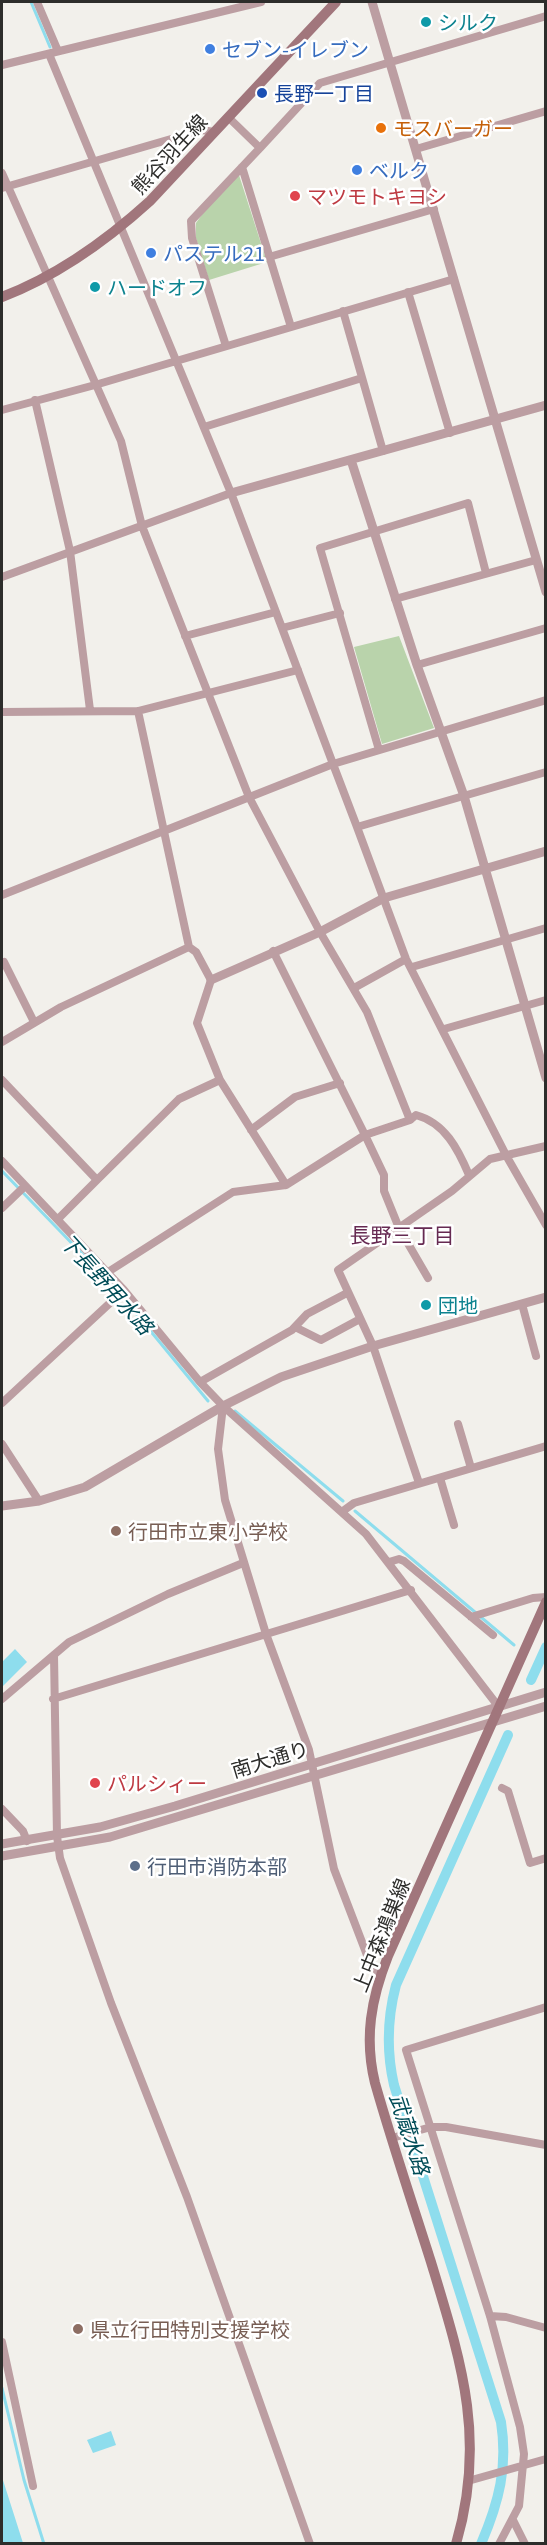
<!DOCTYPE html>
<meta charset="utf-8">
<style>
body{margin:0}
#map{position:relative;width:547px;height:2545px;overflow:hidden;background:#f2f0eb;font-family:Georgia,serif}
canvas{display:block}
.frame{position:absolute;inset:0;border:3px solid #2d2d2b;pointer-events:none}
</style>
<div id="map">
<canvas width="547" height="2545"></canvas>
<div class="frame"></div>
</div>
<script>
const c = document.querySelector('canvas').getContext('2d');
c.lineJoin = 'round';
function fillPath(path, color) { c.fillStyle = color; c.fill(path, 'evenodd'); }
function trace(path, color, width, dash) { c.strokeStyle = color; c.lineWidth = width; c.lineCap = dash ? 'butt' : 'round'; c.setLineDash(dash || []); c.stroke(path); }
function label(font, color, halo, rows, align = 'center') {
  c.font = font + ' Georgia,"Noto Sans JP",serif'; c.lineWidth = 5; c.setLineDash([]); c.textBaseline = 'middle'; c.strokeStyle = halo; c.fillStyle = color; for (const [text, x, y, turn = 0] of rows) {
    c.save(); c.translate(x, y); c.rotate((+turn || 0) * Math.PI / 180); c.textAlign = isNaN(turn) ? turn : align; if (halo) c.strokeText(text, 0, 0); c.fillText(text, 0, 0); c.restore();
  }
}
const green = new Path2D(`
 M239 175 267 262 209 280 196 238V223L208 206Z
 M399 636 434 728 382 744 354 647Z`);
const water = new Path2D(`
 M15 1649 27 1662 2 1687V1662Z
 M111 2431 116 2445 93 2453 87 2440Z
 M2 2477 23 2543H2Z`);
const stream = new Path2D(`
 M31 2 50 47
 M2 1171 116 1289 208 1401
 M235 1411 343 1501
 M355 1511 514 1645
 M2 2388 24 2480 44 2544`);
const canal = new Path2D(`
 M531 1680 546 1647
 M481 2544C499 2502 508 2467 501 2422L394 2085C386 2050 387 2019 396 1985L508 1735`);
const minor = new Path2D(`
 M37 2 58 51
 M49 54 231 493 282 628
 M2 65 261 2
 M228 117 260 148 320 83 546 16
 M416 149 546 111
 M242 167 291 327
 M2 173 121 441 142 526 249 797 320 932 367 1012 410 1120
 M2 188 202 130 214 132
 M269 257 434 209
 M408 292 450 433
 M343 311 383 451
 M226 346 192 238 191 221 260 148
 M35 400 70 551 90 710
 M2 410 95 385 454 279
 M204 427 362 378
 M2 577 231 493
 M395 599 536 560
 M185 636 276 612
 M417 665 546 628
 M546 700 333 764 357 827 546 772
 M138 711 189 947
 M2 712 138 711 298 670
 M379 750 320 548 468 503 486 573
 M357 827 406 959 507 1157 546 1225
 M2 895 333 764 282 628 340 613
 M273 951 365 1135 384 1175V1191L399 1228 428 1278
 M2 963 4 962 34 1022
 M412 967 546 928
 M354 988 406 959
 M444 1029 546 1000
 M2 1042 61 1007 189 947 196 952 211 980 197 1023 220 1080
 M2 1080 97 1180 58 1219
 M251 1130 295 1097 340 1083
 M2 1161 124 1290 200 1382
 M97 1180 179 1099 220 1080 286 1185 365 1135 410 1120 416 1115C445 1123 458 1149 469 1175
 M2 1208 25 1186
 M108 1272 233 1192 286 1185
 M522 1304 536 1356
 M295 1327 321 1340 360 1319
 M2 1403 124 1290
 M223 1406 200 1382 292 1330 307 1314 347 1293
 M458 1424 471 1468
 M2 1444 39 1501
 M440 1478 454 1525
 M419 1483 373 1346 338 1270 452 1191 490 1159 546 1146
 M343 1511 354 1503 546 1446
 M389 1562 399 1559 404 1561 493 1635
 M471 1617 533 1598 546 1597
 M54 1655 57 1836 60 1858 111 2003 187 2197 310 2544
 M2 1699 69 1642 168 1594 243 1563
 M53 1699 411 1590
 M502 1788 508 1791 530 1863 546 1858
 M2 1809 23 1831 27 1841
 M381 1975 370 1963 334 1869 309 1750 266 1634 225 1500 218 1449 223 1406 366 1534 498 1706
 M392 2138 431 2127H446L546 2145
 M490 2316 506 2317 546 2328
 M2 2342 33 2486
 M468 2481 546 2459
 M513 2520 525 2544
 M499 2544 519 2506 524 2454 520 2427 490 2316 406 2050 546 2007`);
const tertiary = new Path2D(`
 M372 2 546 592
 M351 460 417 665 464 796 546 1078
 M231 493 546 405
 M211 980 320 932 384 898 546 851
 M2 1506 39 1501 85 1487 223 1406 281 1377 373 1346 546 1297
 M2 1844 100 1827 175 1806 546 1692
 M2 1856 110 1837 546 1706`);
const secondary = new Path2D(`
 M2 297C57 276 106 241 150 201L336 2
 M456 2544C487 2439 461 2361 431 2262 412 2202 392 2143 375 2083 364 2038 371 1999 388 1956L546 1602`);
const markers = [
 [426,22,6,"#0f9aa8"],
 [210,49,6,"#3f7fe0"],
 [262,93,6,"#1a4fb4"],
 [381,128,6,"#e8710a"],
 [357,170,6,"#3f7fe0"],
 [295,196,6,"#e0444e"],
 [151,253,6,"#3f7fe0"],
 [95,287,6,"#0f9aa8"],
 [426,1305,6,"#0f9aa8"],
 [116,1531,6,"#8d6e63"],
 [95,1783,6,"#e0444e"],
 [135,1866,6,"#5c6f8a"],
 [78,2329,6,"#8d6e63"]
];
const cultureNames = [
 ["シルク",438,22],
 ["ハードオフ",107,287],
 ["団地",438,1305]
];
const shopNames = [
 ["セブン-イレブン",222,49],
 ["ベルク",369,170],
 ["パステル21",163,253]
];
const transitNames = [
 ["長野一丁目",274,93]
];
const foodNames = [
 ["モスバーガー",393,128]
];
const streetNames = [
 ["熊谷羽生線",169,154,-47],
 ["南大通り",270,1759,-17],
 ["上中森鴻巣線",381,1935,-68]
];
const healthNames = [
 ["マツモトキヨシ",307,196],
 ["パルシィー",107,1783]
];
const educationNames = [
 ["行田市立東小学校",128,1531],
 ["県立行田特別支援学校",90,2329]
];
const serviceNames = [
 ["行田市消防本部",147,1866]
];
const neighbourhoodNames = [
 ["長野三丁目",402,1235]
];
const waterNames = [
 ["下長野用水路",107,1284,48],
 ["武蔵水路",410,2134,72]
];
fillPath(green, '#b9d3ab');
fillPath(water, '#8edded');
trace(stream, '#8edded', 3);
trace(canal, '#8edded', 10);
trace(minor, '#bc9ea2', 8);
trace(tertiary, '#bc9ea2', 9);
trace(secondary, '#a1767c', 10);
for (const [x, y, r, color] of markers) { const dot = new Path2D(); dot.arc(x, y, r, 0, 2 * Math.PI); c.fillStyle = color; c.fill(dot); trace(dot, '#fff', 2); }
label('20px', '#0d838f', '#fff', cultureNames, 'left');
label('20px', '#366cbe', '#fff', shopNames, 'left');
label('20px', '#164399', '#fff', transitNames, 'left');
label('20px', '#c56008', '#fff', foodNames, 'left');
label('20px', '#2d2d2b', '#fff', streetNames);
label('20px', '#be3a42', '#fff', healthNames, 'left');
label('20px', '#785e54', '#fff', educationNames, 'left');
label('20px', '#4e5e75', '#fff', serviceNames, 'left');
label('21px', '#662a52', '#fff', neighbourhoodNames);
label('italic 21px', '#014c57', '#fff', waterNames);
</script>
